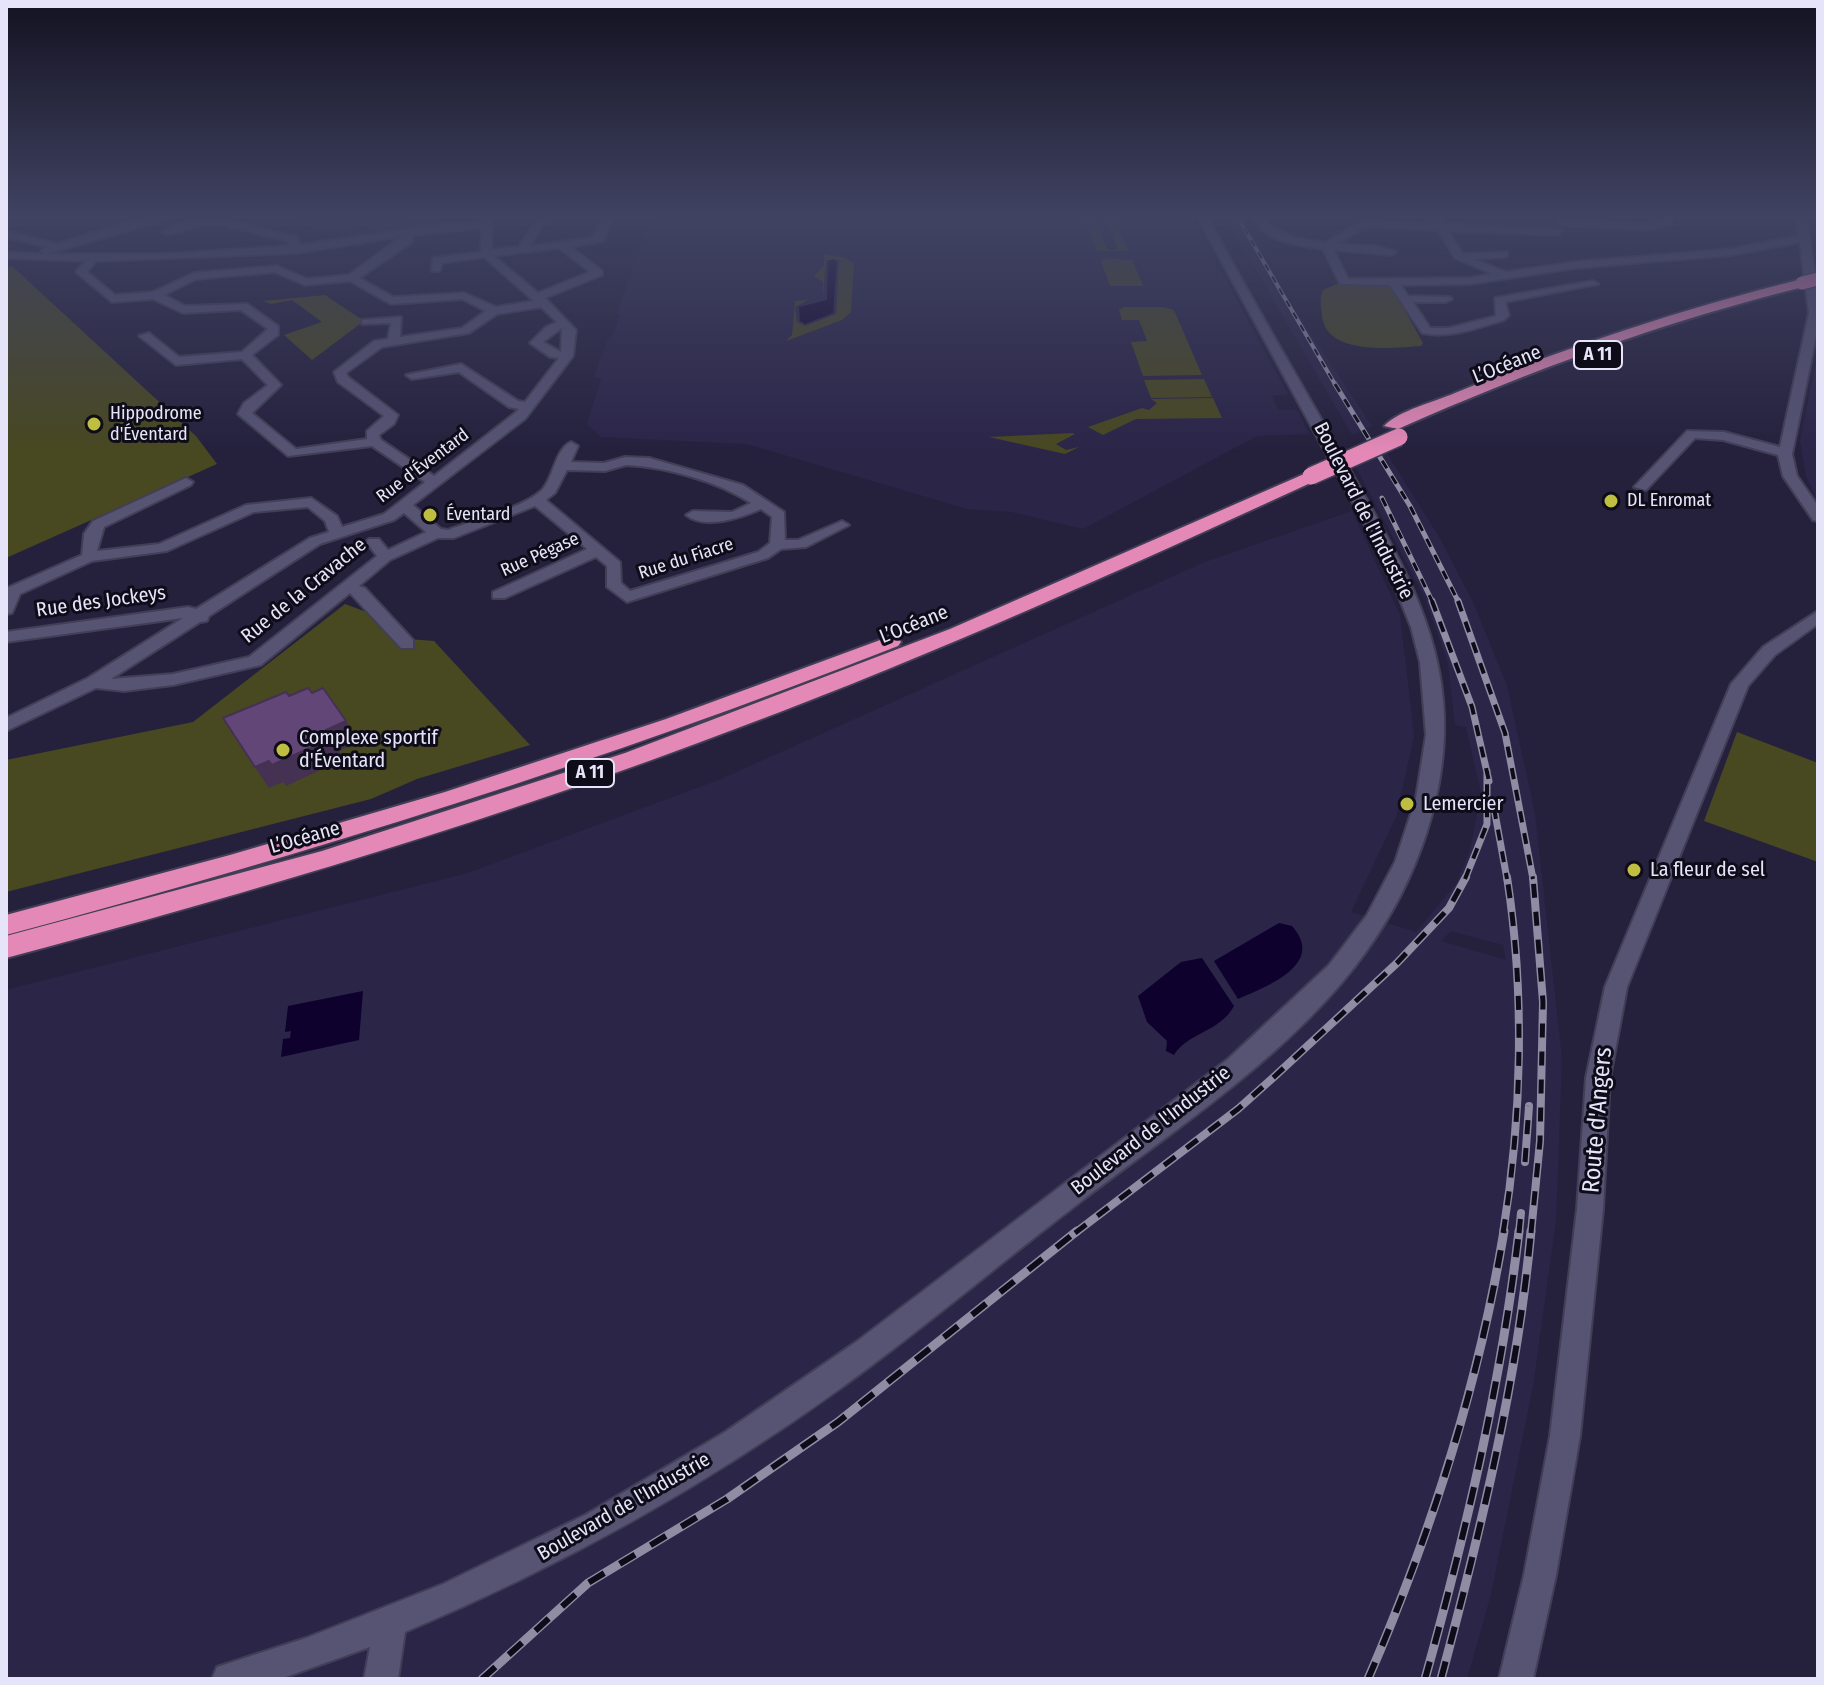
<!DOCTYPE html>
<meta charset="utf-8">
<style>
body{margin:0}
#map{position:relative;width:1824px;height:1685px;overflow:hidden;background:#25213d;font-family:"Fira Sans Condensed",sans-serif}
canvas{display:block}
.frame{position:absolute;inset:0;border:8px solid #e6e4f8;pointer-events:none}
</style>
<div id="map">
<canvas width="1824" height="1685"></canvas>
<div class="frame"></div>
</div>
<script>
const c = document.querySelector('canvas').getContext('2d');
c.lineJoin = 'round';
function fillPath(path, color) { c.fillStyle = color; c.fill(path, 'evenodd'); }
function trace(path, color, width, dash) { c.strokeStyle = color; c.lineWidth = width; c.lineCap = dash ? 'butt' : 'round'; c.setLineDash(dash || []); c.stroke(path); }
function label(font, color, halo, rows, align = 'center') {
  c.font = font + ' "Fira Sans Condensed",sans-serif'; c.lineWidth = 6; c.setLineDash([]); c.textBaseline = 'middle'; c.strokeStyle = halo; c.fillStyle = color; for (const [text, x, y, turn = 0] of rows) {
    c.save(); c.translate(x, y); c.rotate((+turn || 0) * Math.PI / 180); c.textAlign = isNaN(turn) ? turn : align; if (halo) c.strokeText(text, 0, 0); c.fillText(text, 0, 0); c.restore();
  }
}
const built = new Path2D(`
 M291 216H422L415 222 418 224 389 231 363 227 329 232 279 219Z
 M651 216H1191L1288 394 1272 396 1278 410H1297L1309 434 1257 436 1083 529 1012 512 967 509 747 444 601 437 587 424 601 379 594 377 608 338 613 336 620 315 617 313Z
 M1225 216H1244L1281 289 1372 426 1352 435Z
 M1818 353V502L1806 476 1800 441Z
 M1386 452 1439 537 1473 602 1507 686 1535 813 1562 1059 1556 1220 1533 1386 1491 1594 1467 1679H6V990L468 873 721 779 1205 562 1352 511 1400 615 1414 736 1396 817 1351 912 1416 932 1456 884 1470 850 1481 793 1466 727 1455 725 1448 663 1424 596 1355 466ZM1451 931 1503 945 1506 960 1441 941Z`);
const green = new Path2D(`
 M1085 218H1095L1107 250H1118L1106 219H1116L1128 251H1097Z
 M824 254 845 258 854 264 851 312 842 320 786 341 792 335 795 301 808 300 795 307 797 322 805 326 836 314 839 260H826L823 298V282L814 276 824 265Z
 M1104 258 1132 260 1143 286H1110L1101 261Z
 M12 266 196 436 217 464 6 558V268Z
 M1337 284 1391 286 1423 343 1421 346C1392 348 1325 356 1322 315 1321 306 1319 299 1323 290Z
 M325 295 364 321 312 360 284 335 322 322 292 300 271 304 263 301Z
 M1124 307H1163L1174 310 1202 375 1143 376 1131 342 1147 341 1139 320H1122L1119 310Z
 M1204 379 1212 397 1151 398 1144 380Z
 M1213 398 1222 418 1136 419 1103 435 1088 427 1142 408 1149 410 1157 403 1151 399Z
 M1072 433 1075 434 1056 444 1066 450 1079 447 1065 454 989 437Z
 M345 604 372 614 409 639 434 641 530 745 417 779 371 799 6 892V760L193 722Z
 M1737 732 1818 763V862L1704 821Z`);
const water = new Path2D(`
 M833 259 837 261 833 313 805 324 800 321 799 307 827 300 828 261Z
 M1279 923 1292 926C1326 964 1268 986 1238 999L1214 961Z
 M1202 958 1234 1006C1220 1032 1187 1033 1174 1055L1166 1051 1167 1041 1147 1022 1138 996 1181 962Z
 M363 991 359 1040 281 1057 283 1039 290 1038 291 1031 285 1032 288 1006Z`);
const minor = new Path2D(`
 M160 216H178L47 254H164L290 246 288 241 219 224 203 225 167 235 162 232C203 206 252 227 296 237L300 245 434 225 480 223 487 216 492 219 491 250 519 247C531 228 536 215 560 216L543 224 530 246 592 238 604 216H614L603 241 571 247 602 271V275L545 298 576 330 573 356 525 419 413 505 441 529 448 530C473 520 523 508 542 490 554 477 555 449 571 442L578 446 571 462 604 463 625 457 649 458 743 485 784 512 785 540H798L842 521 849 525 806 547 781 549 768 558 627 602 607 587V566L596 557 505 598H493V592L587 549 535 506 454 538H438L390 560 359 586 365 588 413 640V648H401L350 593 261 665 173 685 124 691 96 688 6 731V718L88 678 183 618 6 642V632L188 607 196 609 310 538 329 532 325 521 308 507 254 512 167 551 92 561 20 594 12 613 6 614 7 588 82 555 84 534 93 521 186 478 193 482 191 485 104 527 97 551 159 544 246 505 311 498 337 516 342 527 384 514 425 482 372 446 288 456 238 414 244 403 268 385 242 359 176 365 139 336 149 333 179 357 242 352 268 329 241 310 183 313 153 299 112 302 76 272 85 261 6 258V252L44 254 41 251 47 247 6 237V231L58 244 120 224ZM482 228 481 252 433 258 432 271H440L442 263 484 257 534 301 496 307 464 293 393 297 359 278 412 242V235ZM402 236 349 275 307 279 277 266 194 273 153 292 115 295 87 272 96 261 298 253ZM559 248 590 272 538 293 494 256ZM275 272 305 285 350 281 391 304 462 299 486 311 462 328 400 337 401 317 362 320V324L391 323 388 339 374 341 334 372 338 382 384 416 367 431V439L296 449 252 413 281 385 252 355 278 335V326L247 304 185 306 164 295 196 279ZM541 307 557 322 546 327 530 343 550 357 559 358 525 402 518 401 461 364 406 375 412 379 459 372 509 407 519 409 515 413 434 476 381 440 379 435 394 424 398 415 348 377 346 373 382 347 469 333 497 314ZM562 328 561 352 543 342ZM626 465C666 467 717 481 751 503L732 512 693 511 686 515C704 530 741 518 761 509L772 517 770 543 758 552 630 591 621 583 620 562 546 500 555 493 567 470 605 471ZM404 513 426 532 388 550 379 539H369L366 542 377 556 249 657 173 674 111 679 200 622 207 621 209 616 320 544 394 520Z
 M1197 216H1207C1251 299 1299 379 1345 461 1386 535 1436 613 1443 700 1451 788 1417 882 1365 953 1293 1053 1175 1129 1079 1203 999 1264 923 1329 841 1388 705 1486 560 1567 405 1632L398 1679H364L370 1647 280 1679H212L217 1667 306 1638 443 1584 587 1514 725 1432 856 1342 1228 1059 1329 965 1367 915 1395 862 1416 798 1426 735 1420 662 1411 627 1384 560Z
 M1254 216H1264L1266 223 1292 237 1325 243 1362 221 1434 224 1431 219 1436 216 1444 224 1562 230 1558 235 1448 231 1463 254 1507 252V256L1503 257 1474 259 1506 272 1575 262 1732 249 1799 236 1796 216H1806L1818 295V326L1792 454 1797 476 1818 506V521L1813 520 1783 476 1778 455 1723 440 1695 438 1646 490 1634 487 1687 431 1724 432 1780 447 1809 313 1800 242 1732 255 1575 268 1470 284 1401 285 1408 296 1450 297 1452 299 1446 302H1413L1430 328H1449L1496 316 1495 298 1593 281 1598 284 1505 302 1509 315 1504 320C1477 328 1450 339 1422 333L1390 285 1340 284 1323 249C1301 246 1260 242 1254 216ZM1364 227 1438 230 1455 258 1492 274 1470 278 1348 279 1334 250 1391 255 1396 252 1376 246 1338 244Z
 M1663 216H1673L1672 224 1648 230 1563 226 1558 223 1563 220 1648 224 1663 220Z
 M1818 611V624L1775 655 1748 686 1627 987 1610 1078 1603 1209 1580 1436 1556 1575 1533 1679H1499L1524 1575 1550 1436 1577 1209 1586 1078 1605 987 1731 684 1763 647Z`);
const highway = new Path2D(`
 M1802 279 1809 283 1807 286C1665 321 1531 370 1398 429L1384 426C1400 410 1434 402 1455 393 1568 346 1683 309 1802 279Z
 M1311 471 1317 472V480C1128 567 938 653 743 726 502 818 255 892 6 958V936L322 851 625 753 950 629Z
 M891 636 898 638 901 642 898 646C606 761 309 854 6 935V915L230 855 445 792 666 719Z`);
const railFar4 = new Path2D(`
 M1237 216 1336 386`);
const railFar3 = new Path2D(`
 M1335 384 1410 506 1459 603
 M1382 498 1433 603`);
const railFar2 = new Path2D(`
 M1432 601 1472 707 1489 781
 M1458 601 1505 733 1533 879
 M1494 808 1507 879
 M1465 879 1487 824V771`);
const railFar1 = new Path2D(`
 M1525 1162 1529 1106
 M1075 1233 1238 1109 1275 1076 1397 963 1449 908 1466 877
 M1503 1233C1522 1118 1525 993 1507 877
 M1519 1233 1521 1213
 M1531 1233 1540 1141 1543 1002 1533 877`);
const rail = new Path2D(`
 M482 1679 588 1583 727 1499 838 1422 1077 1231
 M1368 1679C1431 1534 1478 1388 1504 1231
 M1425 1679C1466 1532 1501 1384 1519 1231
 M1441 1679C1480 1532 1517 1384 1531 1231`);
const highwayBridgeFar1 = new Path2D(`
 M1802 283 1818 279`);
const highwayBridge = new Path2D(`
 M1311 476 1399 437`);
const shadedWall = new Path2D(`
 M346 721 358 742 339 751 344 759 286 786 272 765 326 730Z
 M269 761 283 782 269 788 255 767Z`);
const building = new Path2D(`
 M308 688 312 693 323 688 346 721 326 730 332 738 272 765 269 761 255 767 223 718 286 692 289 696Z`);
const markers = [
 [94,424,8,"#bfbe41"],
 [1611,501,8,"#bfbe41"],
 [430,515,8,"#bfbe41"],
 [283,750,8,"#bfbe41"],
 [1407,804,8,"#bfbe41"],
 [1634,870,8,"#bfbe41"]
];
const shields = [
 [1598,355,48],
 [590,773,48]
];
const shieldNames = [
 ["A 11",1598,355],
 ["A 11",590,773]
];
const farPoinames = [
 ["Hippodrome",110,414],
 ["d'Éventard",110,435],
 ["DL Enromat",1627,501],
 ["Éventard",446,515]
];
const farStreetnames = [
 ["Rue d'Éventard",423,466,-37],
 ["Rue Pégase",540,555,-24],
 ["Rue du Fiacre",686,559,-18]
];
const streetNames = [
 ["L’Océane",1507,365,-22],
 ["Boulevard de l'Industrie",1363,511,63],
 ["Rue de la Cravache",304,591,-39],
 ["Rue des Jockeys",101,602,-8],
 ["L’Océane",914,625,-22],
 ["L’Océane",305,838,-16],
 ["Boulevard de l'Industrie",1151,1131,-38],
 ["Boulevard de l'Industrie",624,1507,-30]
];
const poiNames = [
 ["Complexe sportif",299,738],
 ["d'Éventard",299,761],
 ["Lemercier",1423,804],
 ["La fleur de sel",1650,870]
];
const nearStreetnames = [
 ["Route d'Angers",1598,1120,-85]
];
fillPath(built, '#2b2548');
fillPath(green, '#484821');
fillPath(water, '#0e012d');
trace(minor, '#423e56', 4);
trace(highway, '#423e56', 4);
fillPath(minor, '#565373');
fillPath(highway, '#e489b7');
trace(railFar4, '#8f8ca4', 4);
trace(railFar3, '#8f8ca4', 5);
trace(railFar2, '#8f8ca4', 7);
trace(railFar1, '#8f8ca4', 8);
trace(rail, '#8f8ca4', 9);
trace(railFar4, '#0e0c19', 2, [7]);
trace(railFar3, '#0e0c19', 3, [9]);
trace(railFar2, '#0e0c19', 4, [11]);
trace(railFar1, '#0e0c19', 5, [14]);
trace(rail, '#0e0c19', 6, [18]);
trace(highwayBridgeFar1, '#423e56', 15, []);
trace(highwayBridge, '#423e56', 20, []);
trace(highwayBridgeFar1, '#e489b7', 13);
trace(highwayBridge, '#e489b7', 17);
fillPath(shadedWall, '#453154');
fillPath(building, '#624678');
trace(building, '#453154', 2);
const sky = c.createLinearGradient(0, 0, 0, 452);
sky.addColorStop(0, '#141222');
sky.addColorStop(0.48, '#404362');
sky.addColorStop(1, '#40436200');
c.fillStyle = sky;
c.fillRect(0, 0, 1824, 452);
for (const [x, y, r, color] of markers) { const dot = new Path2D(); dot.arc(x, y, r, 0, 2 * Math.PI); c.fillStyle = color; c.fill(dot); trace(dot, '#0e0c19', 3); }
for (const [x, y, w] of shields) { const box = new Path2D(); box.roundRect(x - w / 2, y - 14, w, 28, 6); c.fillStyle = '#0e0c19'; c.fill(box); trace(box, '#e6e4f8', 2); }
label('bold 18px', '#e6e4f8', null, shieldNames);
label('18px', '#e6e4f8', '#0e0c19', farPoinames, 'left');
label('18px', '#e6e4f8', '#0e0c19', farStreetnames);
label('20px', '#e6e4f8', '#0e0c19', streetNames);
label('20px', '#e6e4f8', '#0e0c19', poiNames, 'left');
label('24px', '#e6e4f8', '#0e0c19', nearStreetnames);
</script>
